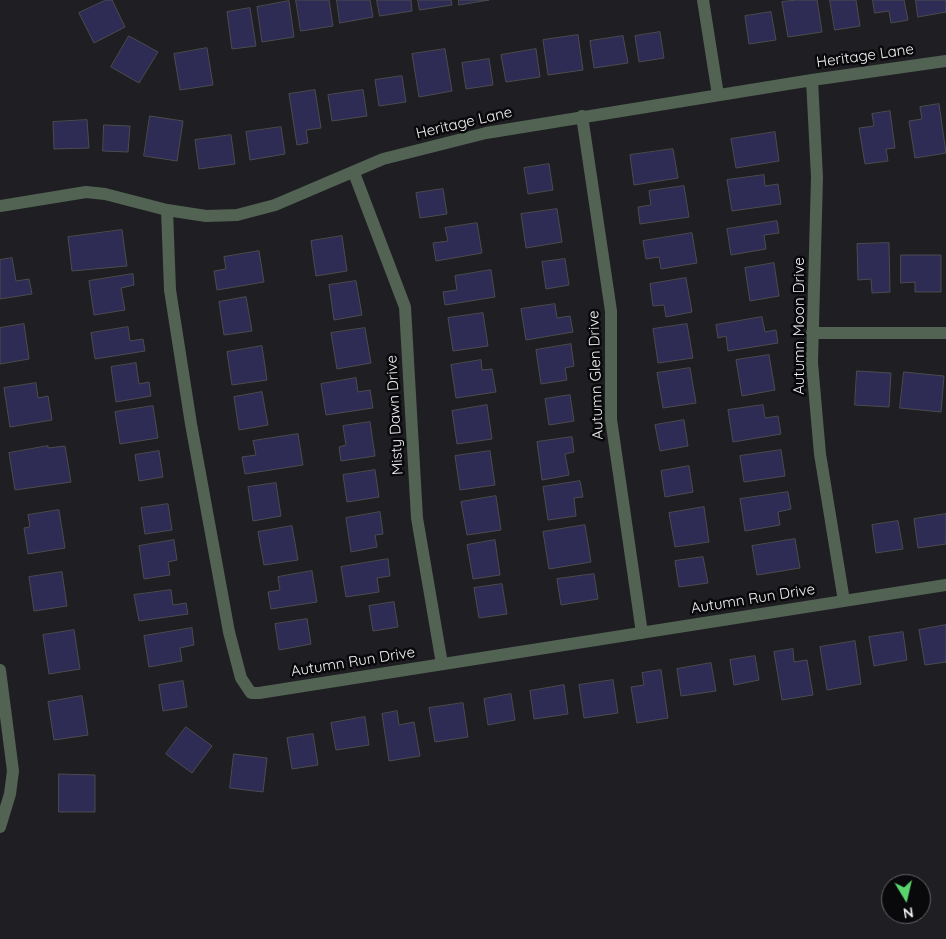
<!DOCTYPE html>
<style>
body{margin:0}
#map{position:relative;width:946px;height:939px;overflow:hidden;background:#1f1f23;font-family:Quicksand,sans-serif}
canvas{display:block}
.north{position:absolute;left:881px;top:874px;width:50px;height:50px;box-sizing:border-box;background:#09090b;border:1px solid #656568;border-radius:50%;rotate:171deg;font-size:14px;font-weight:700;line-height:20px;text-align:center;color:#f0f0f3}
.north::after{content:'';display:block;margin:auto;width:18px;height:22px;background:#5ad56e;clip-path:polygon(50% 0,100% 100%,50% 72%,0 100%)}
</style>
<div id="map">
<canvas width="946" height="939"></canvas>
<div class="north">N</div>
</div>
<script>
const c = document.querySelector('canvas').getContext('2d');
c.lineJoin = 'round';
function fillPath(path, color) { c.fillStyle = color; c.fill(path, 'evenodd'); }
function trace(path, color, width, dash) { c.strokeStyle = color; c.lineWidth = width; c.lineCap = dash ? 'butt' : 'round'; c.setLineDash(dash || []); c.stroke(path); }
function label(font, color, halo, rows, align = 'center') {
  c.font = font + ' Quicksand,sans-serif'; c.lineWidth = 5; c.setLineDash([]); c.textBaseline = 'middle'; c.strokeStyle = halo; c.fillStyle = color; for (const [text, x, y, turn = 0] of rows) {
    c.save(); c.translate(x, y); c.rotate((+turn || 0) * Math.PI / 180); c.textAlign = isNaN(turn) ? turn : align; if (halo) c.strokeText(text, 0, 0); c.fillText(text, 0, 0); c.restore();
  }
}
const building = new Path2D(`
 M106 0H112L125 27 94 43 79 13Z
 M296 0H329L333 26 301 31Z
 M337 0H370L373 17 340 23Z
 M377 0H411L412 11 380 16Z
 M418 0H451L452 5 420 10Z
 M459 0H489L459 5Z
 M797 0H817L822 32 788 37 782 2Z
 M830 0H856L860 26 835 30Z
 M873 0H904L908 20 891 23 889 11 875 13Z
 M916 0H946V12L918 17Z
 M289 1 294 37 262 42 257 7Z
 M250 8 256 46 232 49 227 12Z
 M771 12 776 40 749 44 745 16Z
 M660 32 664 58 639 62 635 36Z
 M578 35 583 70 548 75 543 40Z
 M129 36 158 52 139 83 111 67Z
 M623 36 628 63 594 68 590 41Z
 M207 48 213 85 180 90 174 54Z
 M445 49 452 91 419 97 412 54Z
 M536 49 540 77 506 82 501 55Z
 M489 59 493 85 466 89 462 63Z
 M402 76 406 102 379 106 375 80Z
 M315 90 321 128 306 130 308 143 297 145 289 94Z
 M363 90 367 116 332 121 328 95Z
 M939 104 946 153 915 158 909 121 922 119 920 107Z
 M890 111 895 148 886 149 888 161 865 164 859 128 874 126 872 114Z
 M150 116 183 121 177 161 144 156Z
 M87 120 89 148 54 149 53 122Z
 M104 125 130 126 128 152 103 151Z
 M281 127 285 154 250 160 246 132Z
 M775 132 779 161 736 168 731 139Z
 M231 135 235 164 199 169 195 140Z
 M673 149 678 178 634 185 630 155Z
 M549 164 553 190 528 194 524 168Z
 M764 175 765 186 778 184 781 204 732 211 727 180Z
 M684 186 689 217 640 224 638 207 651 205 649 191Z
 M443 189 447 214 420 218 416 193Z
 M557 209 562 242 526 248 521 214Z
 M777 221 779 233 764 235 766 249 731 255 727 229Z
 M477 223 482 253 436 261 433 243 448 241 445 228Z
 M122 230 127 266 72 271 68 237Z
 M692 233 697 263 661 269 659 257 646 259 643 241Z
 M342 236 347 271 316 276 311 241Z
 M889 243 890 292 872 293 871 279 858 280 857 244Z
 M259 251 264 282 217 290 214 271 226 269 224 257Z
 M901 255H941V292H915V282L901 283Z
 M12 258 16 281 29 279 32 294 0 299V260Z
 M565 259 569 285 546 289 542 262Z
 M774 263 779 296 750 301 745 268Z
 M491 270 495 297 445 305 443 292 457 290 455 276Z
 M133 274 134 285 121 288 125 310 94 315 89 281Z
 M686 278 692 312 666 317 664 305 653 306 650 284Z
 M356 281 362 315 334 320 329 285Z
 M246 297 252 331 224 335 219 302Z
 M555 304 557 318 570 316 573 332 526 340 521 309Z
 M483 313 488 346 453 351 448 318Z
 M762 317 765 332 776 330 778 343 728 351 726 336 718 338 716 325Z
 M24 324 29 359 0 364V328Z
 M687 324 693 358 658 363 653 329Z
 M128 327 130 341 143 339 145 351 95 359 91 333Z
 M365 328 371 363 337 369 331 333Z
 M571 344 574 366 565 368 567 380 541 384 536 350Z
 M262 346 267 380 232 385 227 352Z
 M769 355 775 390 742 396 736 360Z
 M481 360 482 370 492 369 496 392 456 398 451 365Z
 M136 363 139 384 149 382 151 396 116 402 111 367Z
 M690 368 696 403 663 408 657 373Z
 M857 371 891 373 889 407 855 405Z
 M904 372 944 376 941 412 900 408Z
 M356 378 358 392 370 390 373 408 326 415 321 384Z
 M36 383 38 398 48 396 52 420 10 427 4 388Z
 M262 392 268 425 239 430 234 397Z
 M570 395 574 421 549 425 545 399Z
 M487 405 492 439 457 444 452 411Z
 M763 405 765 418 778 416 781 434 733 442 728 410Z
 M153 406 158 438 120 444 115 412Z
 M684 420 688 446 660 451 655 425Z
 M370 422 375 456 341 461 339 447 346 445 343 426Z
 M298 434 303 465 245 474 242 457 256 455 253 441Z
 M572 437 574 452 565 454 569 475 542 480 537 442Z
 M48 446V448L65 446 71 482 15 490 9 453Z
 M781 450 785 476 744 482 740 456Z
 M159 451 163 477 139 481 135 455Z
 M490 451 495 485 460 490 455 456Z
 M689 466 693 492 665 497 661 471Z
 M375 470 379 497 347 502 343 475Z
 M580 481 583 497 574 498 576 516 548 520 543 487Z
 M276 483 281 516 253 521 248 487Z
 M788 492 791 509 778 512 780 525 745 531 740 499Z
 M496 496 501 530 467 535 461 502Z
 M168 504 172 530 145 534 141 508Z
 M704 507 709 542 675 547 669 513Z
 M59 510 65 548 28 554 24 528 30 527 28 515Z
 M380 512 383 534 375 535 377 547 351 552 346 518Z
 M946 514V544L918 548 914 519Z
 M898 521 903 549 876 553 872 525Z
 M585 525 591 562 549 569 543 532Z
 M292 526 298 560 264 565 258 532Z
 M795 539 800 568 757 575 752 546Z
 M174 540 177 560 168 562 170 575 144 579 139 546Z
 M495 540 500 575 473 579 467 545Z
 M703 557 708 583 679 587 675 561Z
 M388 559 390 576 377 578 379 592 346 597 341 567Z
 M312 571 317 602 271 609 268 592 280 590 278 577Z
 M62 572 67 606 34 611 29 577Z
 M594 574 598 599 561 605 557 579Z
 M502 584 507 614 479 618 474 588Z
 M171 590 173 605 186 603 188 614 139 621 134 595Z
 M394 602 398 627 373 631 369 606Z
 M307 619 311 644 279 650 275 624Z
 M946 625V662L925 665 919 630Z
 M192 628 194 645 180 648 182 661 149 667 144 636Z
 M74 630 80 669 49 674 43 635Z
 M903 632 907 660 874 666 869 637Z
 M855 641 861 684 827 690 820 647Z
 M793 649 794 662 807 660 813 695 782 700 774 652Z
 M755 656 759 680 734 685 730 660Z
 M711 663 716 691 681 696 677 669Z
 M661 670 668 718 637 723 631 687 644 685 642 673Z
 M613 680 618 713 584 718 579 685Z
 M183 681 187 707 163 711 159 685Z
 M564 685 568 714 534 719 530 691Z
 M511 694 515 720 488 725 484 699Z
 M82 696 88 735 54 740 48 702Z
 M463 703 468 737 435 742 429 708Z
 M397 711 399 725 414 722 420 756 389 761 382 714Z
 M365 717 369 745 336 750 331 723Z
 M186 727 212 746 192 773 166 754Z
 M313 734 318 765 292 769 287 738Z
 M234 754 267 758 263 792 230 788Z
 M59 774 95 775V812H59Z`);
const street = new Path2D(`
 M703 0 718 95
 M812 80 817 177 812 363 820 454 844 601
 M582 116 611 311V419L642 633
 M354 173 405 307 417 518 442 664
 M0 206 86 192 105 194 167 210 206 216 237 215 275 205 383 159 486 133 812 80 946 61
 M167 210 170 290 191 424 229 632 241 678 251 693H259L946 585
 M812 333H946
 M0 670 13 771 10 794 0 827`);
const streetNames = [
 ["Heritage Lane",865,56,-8],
 ["Heritage Lane",464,123,-13],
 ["Autumn Moon Drive",799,326,-90],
 ["Autumn Glen Drive",596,375,-92],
 ["Misty Dawn Drive",395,415,-93],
 ["Autumn Run Drive",753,599,-9],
 ["Autumn Run Drive",353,662,-9]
];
fillPath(building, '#2e2c54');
trace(building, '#4b4b4f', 1);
trace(street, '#526353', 12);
label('15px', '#f0f0f3', '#09090b', streetNames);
</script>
